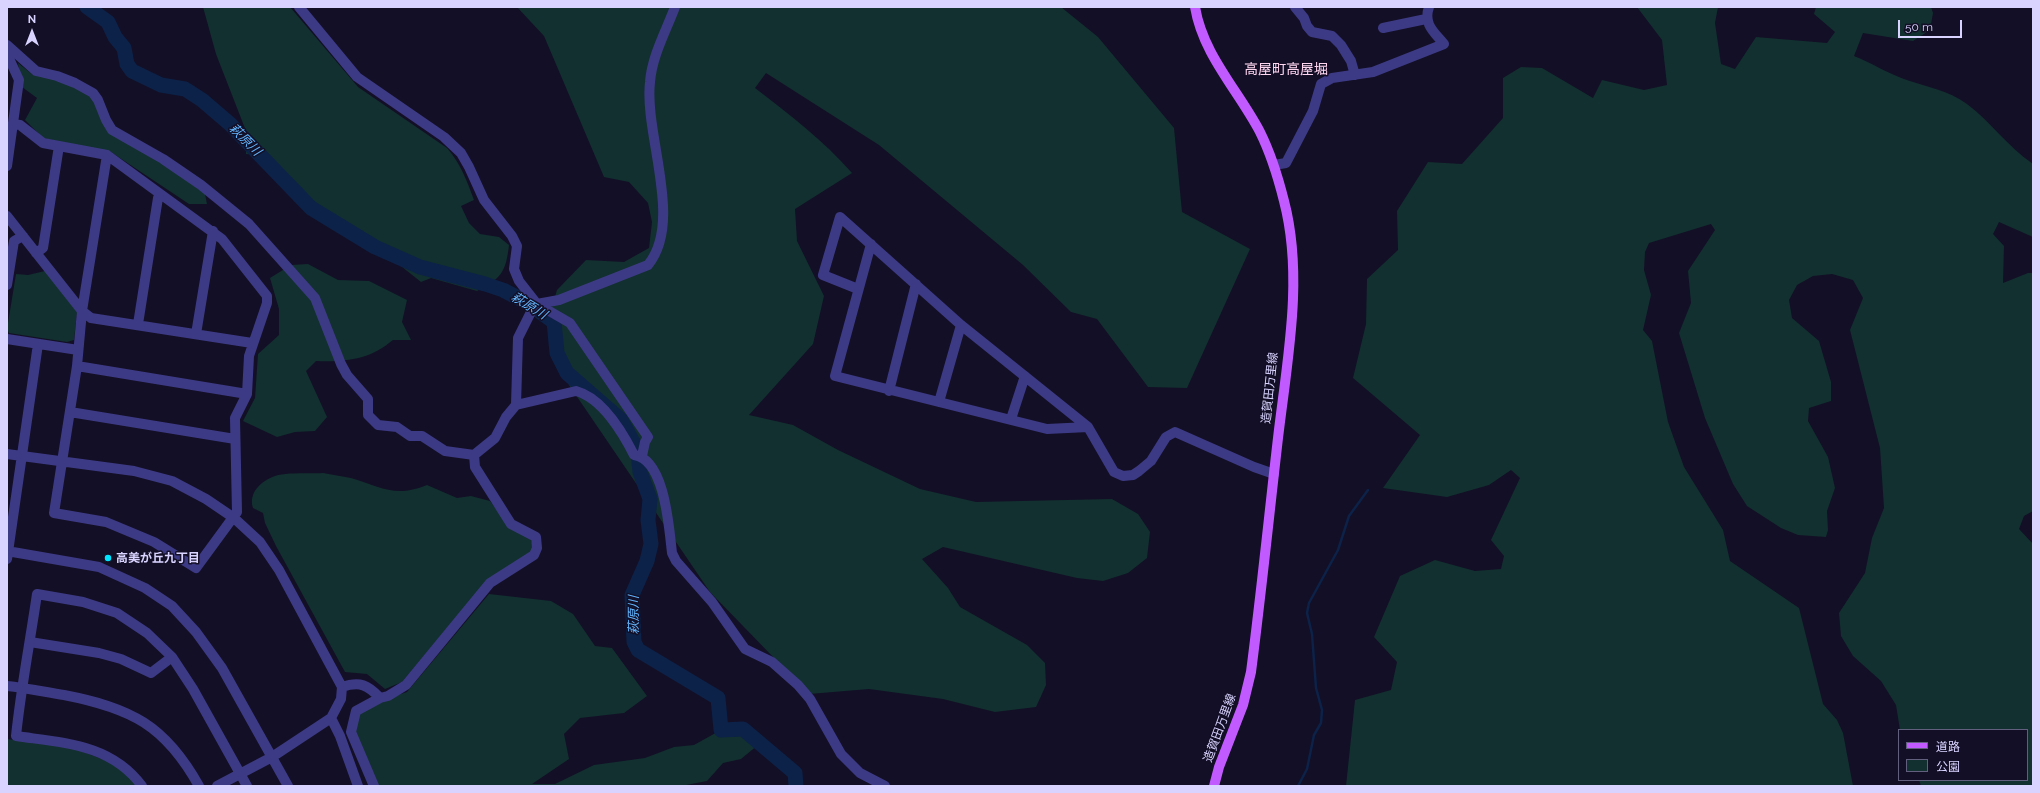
<!DOCTYPE html>
<meta charset="utf-8">
<style>
body{margin:0}
#map{position:relative;width:2040px;height:793px;overflow:hidden;background:#130f26;font-family:Raleway,"Noto Sans JP",sans-serif}
canvas{display:block}
.frame{position:absolute;inset:0;border:8px solid #d9d4ff;pointer-events:none}
.legend{position:absolute;left:1898px;top:729px;width:130px;height:52px;box-sizing:border-box;background:#130f26;border:1px solid #625e7d;margin:0;padding:5px 7px;list-style:none;font-size:12px;color:#d9d4ff}
.legend li{display:flex;align-items:center;gap:8px;height:20px}
.legend b{width:20px;border:1px solid #625e7d}
.north{position:absolute;left:12px;top:12px;width:40px;height:40px;-webkit-text-stroke:3px #130f26;paint-order:stroke;rotate:0deg;font-size:11px;font-weight:700;line-height:16px;text-align:center;color:#d9d4ff}
.north::after{content:'';display:block;margin:auto;width:14px;height:18px;background:#d9d4ff;clip-path:polygon(50% 0,100% 100%,50% 72%,0 100%)}
.scale{position:absolute;left:1898px;top:20px;width:64px;height:18px;box-sizing:border-box;border:2px solid #d9d4ff;border-top:0;padding-left:5px;font-size:12px;line-height:14px;white-space:nowrap;color:#d9d4ff;-webkit-text-stroke:3px #130f26;paint-order:stroke}
</style>
<div id="map">
<canvas width="2040" height="793"></canvas>
<div class="frame"></div>
<ul class="legend">
<li><b style="height:5px;background:#c25bff"></b>道路</li>
<li><b style="height:11px;background:#12302f"></b>公園</li>
</ul>
<div class="north">N</div>
<div class="scale">50 m</div>
</div>
<script>
const c = document.querySelector('canvas').getContext('2d');
c.lineJoin = 'round';
function fillPath(path, color) { c.fillStyle = color; c.fill(path, 'evenodd'); }
function trace(path, color, width, dash) { c.strokeStyle = color; c.lineWidth = width; c.lineCap = dash ? 'butt' : 'round'; c.setLineDash(dash || []); c.stroke(path); }
function label(font, color, halo, rows, align = 'center') {
  c.font = font + ' Raleway,"Noto Sans JP",sans-serif'; c.lineWidth = 3; c.setLineDash([]); c.textBaseline = 'middle'; c.strokeStyle = halo; c.fillStyle = color; for (const [text, x, y, turn = 0] of rows) {
    c.save(); c.translate(x, y); c.rotate((+turn || 0) * Math.PI / 180); c.textAlign = isNaN(turn) ? turn : align; if (halo) c.strokeText(text, 0, 0); c.fillText(text, 0, 0); c.restore();
  }
}
const green = new Path2D(`
 M203 7H290L358 87 447 148C461 164 467 181 474 200L461 206 469 223 480 234 499 237 509 245C506 272 501 279 477 291L431 278 421 282 377 247 294 201 267 156 246 154V131L216 54Z
 M517 7H1061L1098 37 1174 128 1182 212 1250 249 1187 388 1148 387 1097 319 1071 312 1023 265 879 145 766 73 755 88C790 115 823 140 852 173L795 209 797 241 824 296 813 344 749 415 793 425 838 450 920 489 976 502 1112 499 1138 514 1150 532 1147 558 1128 573 1103 581 1077 578 943 547 922 559 948 588 960 607 1027 645 1045 663 1046 685 1036 707 995 712 943 699 869 689 809 694 710 592 567 382 551 346 550 313 557 290 586 260 624 262 649 248 652 222 648 203 629 182 604 177 544 36Z
 M1637 7H1718L1715 23 1721 64 1735 69 1756 37 1827 43 1835 32 1814 14 1816 7H1931L1933 13 1930 30 1913 41 1863 33 1854 56C1872 63 1887 73 1904 79 1926 87 1948 90 1967 104 1991 122 2008 147 2033 164V237L1999 222 1993 234 2004 246 2003 283 2028 273H2033V511L2024 516 2019 529 2033 544V786H1921L1919 780H2027V730H1900L1896 705 1881 681 1853 656 1841 636 1839 613 1865 573 1872 538 1884 508 1880 448 1850 330 1863 298 1853 280 1832 274 1813 276 1797 285 1789 300 1792 318 1819 341 1831 382V401L1809 408 1808 421 1828 457 1835 488 1827 511 1828 530 1826 537 1798 535 1781 528 1747 506 1733 484 1705 418 1679 333 1691 303 1688 271 1715 230 1711 224 1649 243 1645 252 1644 270 1651 295 1643 330 1652 341 1668 422 1684 467 1723 530 1730 561 1799 608 1823 704 1837 720 1843 733 1853 786H1346L1355 700 1391 690 1397 662 1374 637 1400 576 1435 560 1475 571 1501 569 1504 556 1491 540 1520 478 1511 470 1489 485 1447 497 1383 488 1420 435 1353 378 1366 324 1367 279 1398 250 1397 211 1428 162 1462 164 1503 118V78L1521 67 1542 68 1593 98 1602 80 1644 90 1667 85 1662 40Z
 M18 63 33 75 54 76 90 94 108 129 174 170 205 194 207 204H189L111 152 43 138 25 120 37 98 22 87Z
 M308 264 338 280 369 281 407 300 402 322 411 340H393C369 360 346 362 316 361L306 371 327 417 315 431 295 432 277 437 243 421 255 398 258 354 279 335V309L270 278 291 265Z
 M45 271 77 312 74 340 67 342 9 333 7 329 16 274 28 275Z
 M323 473C332 475 342 476 351 478 381 487 395 498 427 485L457 498 471 496 490 501 510 527 530 538 533 545 531 553 487 580 402 682 385 689 367 674 345 672 276 546 265 523 263 513 253 508C248 493 261 481 275 476 287 472 310 474 323 473Z
 M489 594 551 601 573 614 595 646 612 648 647 696 624 713 580 718 564 734 569 759 532 784H555L594 765 645 758 674 747 694 745 721 730 743 731 758 745 741 759 723 763 707 781 681 786H373L351 733 361 707 407 692Z
 M7 739 73 748 115 764 139 786H7Z`);
const stream = new Path2D(`
 M1298 786 1307 769 1314 735 1321 723 1322 710 1316 688 1312 634 1307 613 1309 603 1338 550 1349 516 1368 490`);
const river = new Path2D(`
 M87 7 108 22 115 37 124 48 127 64 132 71 161 85 185 89 202 100 230 124 311 208 375 247 420 267 485 284 503 290 528 303 554 322 557 353 567 373 621 420 638 451 640 472 650 499 648 520 651 544 647 561 632 595 634 642 638 650 718 698 721 730 743 729 795 773 796 786`);
const minor = new Path2D(`
 M299 7 357 77 444 137 461 153 469 167 484 200 512 236 517 246 514 269 519 281 537 304 570 323 648 437 645 442 642 456
 M1295 7 1304 18 1307 26 1312 32 1332 36 1341 45 1351 61 1355 75
 M1383 28 1426 19
 M7 45 36 71 57 76 75 83 93 93 98 100 106 120 112 130 163 159 201 185 249 224 315 298 341 364 347 375 368 399V415L378 425 397 427 410 436H422L445 451 474 455
 M7 54 19 80 7 166
 M107 155 82 311 91 318 252 343
 M1274 165 1286 163 1313 111 1321 84 1332 78 1373 72 1444 44C1434 32 1423 24 1429 7
 M7 216 82 311 77 366 54 513 106 522 154 542 196 568 237 512 235 418 247 394 249 356 267 303V296L222 239 107 155 43 143 20 125 13 124
 M871 244 835 376 1047 429 1088 427
 M36 253 43 248 59 146
 M7 285 14 241 23 236
 M858 289 823 275 840 217 961 325 1088 427 1114 472 1123 476 1133 475 1139 471 1151 461 1166 437 1175 432 1254 467 1274 474
 M138 324 158 198 160 194
 M196 334 213 231
 M7 339 78 350
 M77 366 247 394
 M889 391 916 284
 M939 402 961 325
 M516 405 576 391C602 398 623 433 634 455 665 459 669 528 672 553L676 561 712 602 745 649 772 662 798 685 810 699 841 754 860 773 885 786
 M70 412 235 439
 M1011 419 1025 376
 M7 454 134 471 172 481 206 499 234 518 260 542 279 570 342 687 341 699 331 718 272 757 217 786
 M7 551 99 567 145 588 172 606 196 632 222 668 288 786
 M7 559 38 344
 M30 642 99 653 121 659 151 673 172 657
 M7 686C26 688 45 692 64 695 131 708 165 725 199 786
 M342 687C360 681 368 685 380 698L388 696 406 685 490 583 534 555 537 548 536 537 511 524 475 467 474 455 495 438 506 417 516 405 518 338 531 312 537 304 559 300 648 265C684 221 644 135 650 82 652 56 666 31 675 7
 M331 718 340 736 358 786
 M142 786C111 744 64 743 16 736 21 688 30 642 37 594L83 602 117 613 147 633 172 657 193 689 247 786
 M374 786 351 732 356 711 380 698`);
const major = new Path2D(`
 M1195 7C1203 55 1238 90 1260 132 1271 154 1278 177 1284 201 1304 277 1287 361 1278 438 1269 516 1261 595 1251 672L1243 705 1219 767 1214 786`);
const markers = [
 [108,558,4,"#00e5ff"]
];
const streetNames = [
 ["造賀田万里線",1270,388,-84],
 ["造賀田万里線",1220,728,-70]
];
const poiNames = [
 ["高美が丘九丁目",116,558]
];
const waterNames = [
 ["萩原川",245,140,45],
 ["萩原川",529,306,31],
 ["萩原川",634,615,-90]
];
const quarterNames = [
 ["高屋町高屋堀",1286,70]
];
fillPath(green, '#12302f');
trace(stream, '#0c2248', 2.5);
trace(river, '#0c2248', 15);
trace(minor, '#3d3a85', 10);
trace(major, '#c25bff', 10);
for (const [x, y, r, color] of markers) { const dot = new Path2D(); dot.arc(x, y, r, 0, 2 * Math.PI); c.fillStyle = color; c.fill(dot); trace(dot, '#130f26', 1.5); }
label('12px', '#d9d4ff', '#130f26', streetNames);
label('bold 12px', '#d9d4ff', '#130f26', poiNames, 'left');
label('italic 13px', '#62b6ff', '#130f26', waterNames);
label('14px', '#ffd6f0', '#130f26', quarterNames);
</script>
